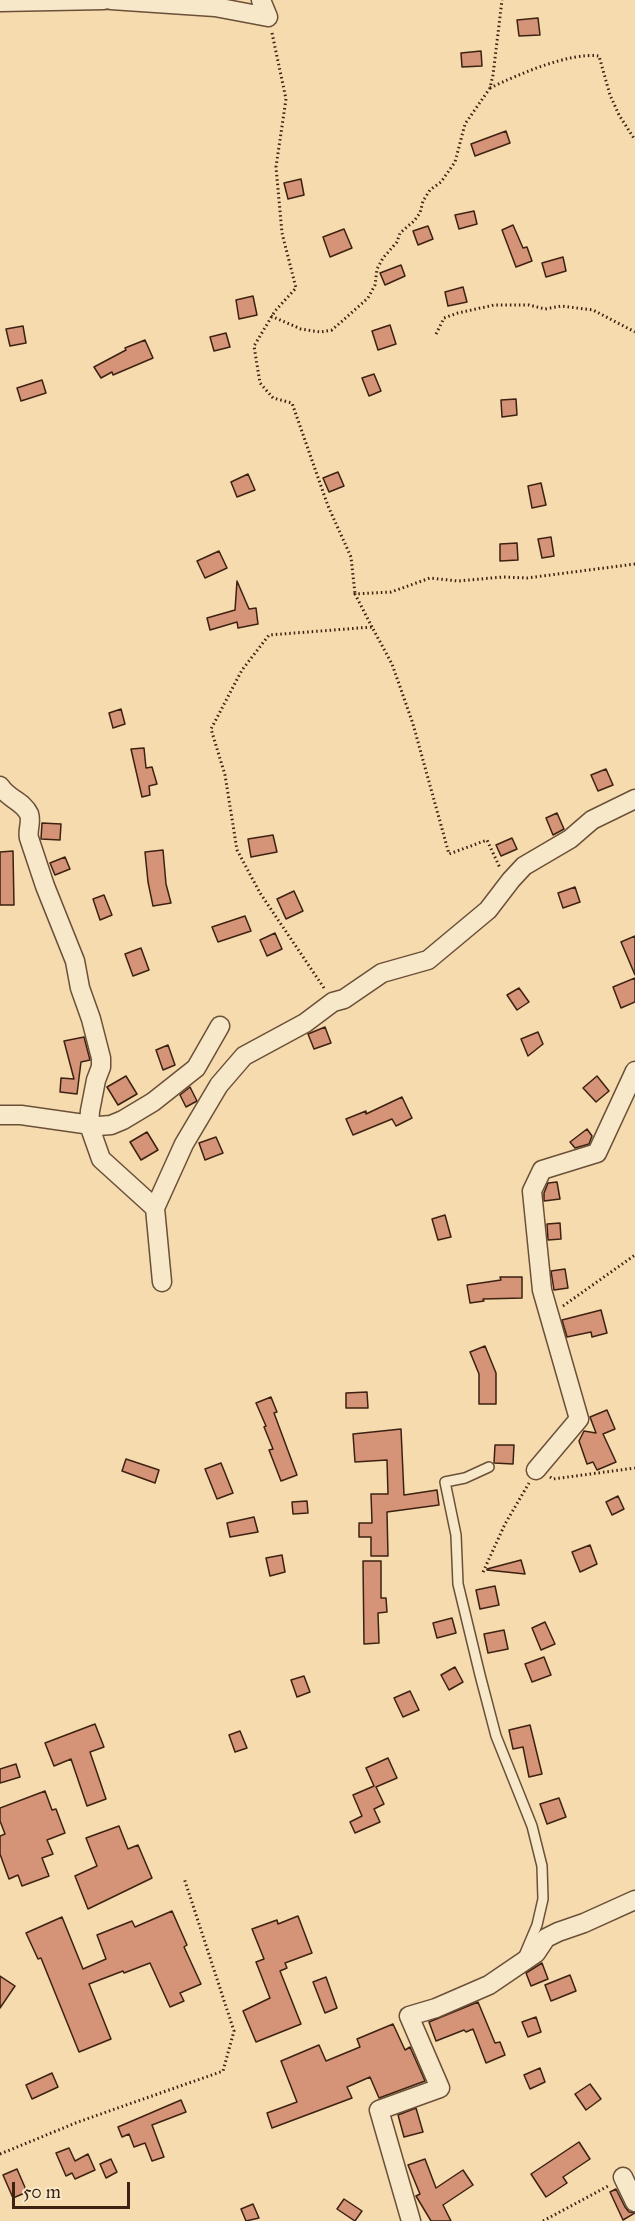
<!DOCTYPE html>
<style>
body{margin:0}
#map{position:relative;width:635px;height:2221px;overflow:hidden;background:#f5dbad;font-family:"IM FELL Great Primer",serif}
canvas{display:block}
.scale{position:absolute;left:12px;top:2182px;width:118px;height:27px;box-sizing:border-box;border:3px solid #3d2212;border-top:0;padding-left:8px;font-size:18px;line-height:21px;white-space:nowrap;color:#3d2212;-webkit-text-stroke:4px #f8e8ca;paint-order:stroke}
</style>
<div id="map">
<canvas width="635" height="2221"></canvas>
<div class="scale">50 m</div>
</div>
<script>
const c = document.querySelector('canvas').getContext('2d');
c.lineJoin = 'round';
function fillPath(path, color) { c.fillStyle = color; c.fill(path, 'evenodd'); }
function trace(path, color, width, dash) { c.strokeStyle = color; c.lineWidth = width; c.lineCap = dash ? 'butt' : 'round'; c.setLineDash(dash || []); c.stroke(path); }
const building = new Path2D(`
 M538 18 540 35 519 36 517 20Z
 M481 51 482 66 462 67 461 53Z
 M506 131 510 143 475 156 471 144Z
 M301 179 304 195 288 199 284 183Z
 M474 211 477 224 459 229 455 215Z
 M513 225 523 248 527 247 532 261 516 267 502 230Z
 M428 226 433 239 418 245 413 231Z
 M344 229 352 248 330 257 323 237Z
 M563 257 566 271 546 277 542 263Z
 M401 265 405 276 385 285 380 273Z
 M463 287 467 302 448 306 445 292Z
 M253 296 257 315 239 319 236 300Z
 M390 325 396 344 378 350 372 331Z
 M23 326 26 343 10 346 6 329Z
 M226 333 230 347 214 351 210 337Z
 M145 340 153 358 113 375 112 372 101 378 94 367 126 350 125 348Z
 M374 374 381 391 369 396 362 378Z
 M42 380 46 393 21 401 17 388Z
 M516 399 517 415 502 417 501 400Z
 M338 472 344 486 329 492 323 478Z
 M248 474 255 490 237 497 231 482Z
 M541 483 546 505 532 508 528 486Z
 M551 537 554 556 542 558 538 539Z
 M517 543 518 560 500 561V544Z
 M219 551 227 568 205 578 197 561Z
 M237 581 249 609 256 608 258 624 238 628 237 622 210 630 207 618 235 610Z
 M121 709 125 724 113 728 109 713Z
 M144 748 146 768 152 767 157 784 149 786 150 795 142 797 131 749Z
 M606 769 613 785 598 791 591 775Z
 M557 813 564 829 553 835 546 818Z
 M42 823 61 824 60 840 41 839Z
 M273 835 277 852 251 857 248 839Z
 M512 838 517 849 501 856 496 845Z
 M163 850 166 884 171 903 153 906 148 882 145 852Z
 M13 851 14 905H0V852Z
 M65 857 70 869 55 875 50 863Z
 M575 887 580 902 563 908 558 893Z
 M294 891 303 911 286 919 277 899Z
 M104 895 112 915 100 920 93 899Z
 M245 916 251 931 218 942 212 927Z
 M275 933 282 949 267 956 260 940Z
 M635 936V975L621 942Z
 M141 948 149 970 133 976 125 954Z
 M635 978V1002L621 1008 613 987Z
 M519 988 529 1002 517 1010 507 995Z
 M325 1027 331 1043 314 1049 308 1034Z
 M538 1032 543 1044 528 1056 521 1039Z
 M84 1037 90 1060 81 1062 77 1094 60 1092 61 1078 74 1079 64 1041Z
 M168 1045 175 1065 163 1070 156 1050Z
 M126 1076 137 1094 118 1105 107 1087Z
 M597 1076 609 1091 596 1102 583 1088Z
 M190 1087 197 1101 186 1107 180 1095Z
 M402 1097 412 1118 396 1126 392 1119 353 1135 346 1119 366 1111V1114Z
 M587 1129 592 1136 589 1144 575 1148 570 1142Z
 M147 1132 158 1150 141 1160 130 1142Z
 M216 1137 223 1153 205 1160 199 1143Z
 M557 1182 560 1199 544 1201V1193L548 1183Z
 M445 1215 451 1237 438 1240 432 1219Z
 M560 1223 561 1239 548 1240 547 1224Z
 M565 1269 568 1288 554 1290 551 1271Z
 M500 1277H522V1298L483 1299 484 1301 470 1303 467 1285 501 1280Z
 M601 1310 607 1333 592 1337 591 1332 567 1337 562 1320Z
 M485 1346 496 1373V1404H479V1374L470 1352Z
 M367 1392 368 1408H346V1393Z
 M271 1397 277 1412 274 1413 297 1475 281 1481 269 1450 273 1449 264 1427 266 1426 256 1403Z
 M607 1410 615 1429 603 1434 616 1462 597 1470 593 1462 587 1464 579 1441 584 1431 596 1433 590 1417Z
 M401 1429 404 1495 437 1490 439 1505 387 1512 388 1556H371V1537H359V1523H372L371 1494H388L387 1460 355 1462 353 1434Z
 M495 1445H514L513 1464 494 1463Z
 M126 1459 159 1470 155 1483 122 1471Z
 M221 1463 233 1493 217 1499 205 1469Z
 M618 1496 624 1509 612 1515 606 1502Z
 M307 1501 308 1513 293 1514 292 1502Z
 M254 1517 258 1532 230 1537 227 1523Z
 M590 1545 597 1564 580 1572 572 1552Z
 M282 1555 285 1572 270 1576 266 1558Z
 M521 1560 525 1574 487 1570V1569Z
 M363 1561H381V1598H386L387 1612 378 1613 379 1643 364 1644Z
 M495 1586 499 1605 480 1609 476 1590Z
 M452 1618 456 1633 437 1638 433 1623Z
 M545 1622 555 1644 541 1650 532 1628Z
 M504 1630 508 1649 488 1653 484 1634Z
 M544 1657 551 1675 532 1682 525 1664Z
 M455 1667 463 1682 449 1690 441 1675Z
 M304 1676 310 1692 297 1697 291 1680Z
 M410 1691 419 1710 403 1717 394 1698Z
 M95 1724 104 1747 90 1752 106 1799 87 1806 71 1759 54 1766 45 1743Z
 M530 1725 542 1774 529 1777 523 1747 513 1749 509 1730Z
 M240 1731 247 1748 235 1752 229 1735Z
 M388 1758 397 1778 376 1787 384 1804 374 1809 380 1822 355 1833 350 1822 362 1816 353 1795 374 1786 366 1768Z
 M16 1764 20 1777 0 1783V1769Z
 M45 1791 52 1810 56 1809 65 1833 47 1840 53 1854 42 1858 49 1876 22 1886 18 1875 9 1879 0 1854V1836L5 1834 0 1821V1808Z
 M559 1798 566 1817 547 1824 540 1804Z
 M119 1826 128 1849 138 1845 152 1878 88 1909 75 1876 97 1866 86 1838Z
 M172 1911 187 1945 184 1947 201 1984 180 1993 184 2001 170 2007 150 1963 124 1973 123 1971 89 1984 111 2039 79 2052 41 1958 38 1959 26 1933 62 1917 83 1969 106 1959 97 1935 132 1921 135 1927Z
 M298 1916 312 1953 285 1963 287 1968 280 1971 301 2024 256 2042 243 2011 270 1998 256 1962 264 1959 252 1929 277 1920 278 1924Z
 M542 1963 548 1979 531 1986 526 1973Z
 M570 1975 576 1991 551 2001 545 1985Z
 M0 1976 15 1986 0 2008Z
 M326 1977 337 2008 325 2013 313 1982Z
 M478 2002 495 2043 500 2042 505 2055 486 2063 473 2029 466 2032 464 2030 436 2041 429 2022Z
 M536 2017 541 2032 528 2037 522 2022Z
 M393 2024 405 2050 410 2047 425 2081 379 2098 370 2077 347 2087 352 2098 272 2128 267 2113 297 2102 281 2061 319 2045 326 2061 360 2047 357 2039Z
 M540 2068 545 2082 530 2089 524 2075Z
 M52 2073 58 2087 32 2099 26 2085Z
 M590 2084 601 2099 586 2110 575 2094Z
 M181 2100 186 2112 152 2125 164 2157 152 2161 145 2143 134 2147 129 2134 122 2137 118 2127Z
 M416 2108 423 2132 404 2137 398 2115Z
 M579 2142 590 2159 563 2177 567 2183 546 2197 531 2174Z
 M69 2148 75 2161 88 2154 95 2170 75 2179 72 2173 66 2176 56 2153Z
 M111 2159 117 2172 106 2178 100 2164Z
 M425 2159 436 2188 463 2170 473 2185 443 2205 451 2221H431L416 2196 420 2194 408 2165Z
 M17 2169 27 2192 13 2198 3 2175Z
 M616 2189 625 2207 629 2212 635 2213 623 2220 610 2192Z
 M344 2199 362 2211 355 2221 337 2209Z
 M253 2204 259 2218 246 2221 241 2209Z`);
const path = new Path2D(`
 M272 33 286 99 276 167 282 233 296 288 275 311 254 346 260 383 273 398 292 403 328 506 351 557 355 594
 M490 88C517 75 569 52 599 56L610 95 619 115 635 140
 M271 316 301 329 320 332 332 330 368 298 375 285 377 269 383 258 397 242 400 233 414 221 420 213 423 201 430 190 441 182 455 162 465 124 490 88 493 75 502 0
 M436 334 444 318 458 313 494 305H529L545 309 561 306 593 310 635 332
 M372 627 355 594 391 592 430 578 458 581 503 577 527 578 635 564
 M324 988 260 893 237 850 225 775 211 729 242 670 269 635 372 627 392 664 413 724 449 854 487 840 500 868
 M563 1306 635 1255
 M550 1477 553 1479 635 1468
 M483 1572 505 1524 529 1483
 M0 2154 78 2122 223 2071 234 2031 184 1878
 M543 2221 610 2185`);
const lane = new Path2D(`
 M489 1467 465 1478 445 1482 456 1535 458 1584 480 1675 496 1736 532 1826 542 1866 543 1899 537 1925 523 1958`);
const street = new Path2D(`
 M111 0 215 7 268 17 261 0
 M0 2 104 0
 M0 786C8 799 23 801 29 814 32 822 27 830 29 838L45 886 75 961 80 988 91 1019 101 1058V1067L96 1080 90 1111 89 1125 101 1159 155 1208 162 1282
 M0 1115H21L98 1126 111 1125 123 1120 153 1102 196 1068 220 1026
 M155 1208 184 1144 219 1085 244 1056 305 1023 333 1002 344 999 382 973 428 960 488 910 511 880 524 866 570 839 592 820 635 799
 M536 1470 579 1419 542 1290 532 1191 542 1170 597 1153 635 1071
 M623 2177 635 2202
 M411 2221 379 2110 440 2088 409 2016 436 2008 489 1985 536 1953 546 1938 558 1932 584 1923 635 1900`);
fillPath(building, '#d59377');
trace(building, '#3d2212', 1.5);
trace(lane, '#6b5039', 12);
trace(street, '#6b5039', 21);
trace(path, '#3d2212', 3, [1.5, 3]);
trace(lane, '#f8e8ca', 9);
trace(street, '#f8e8ca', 18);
</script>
